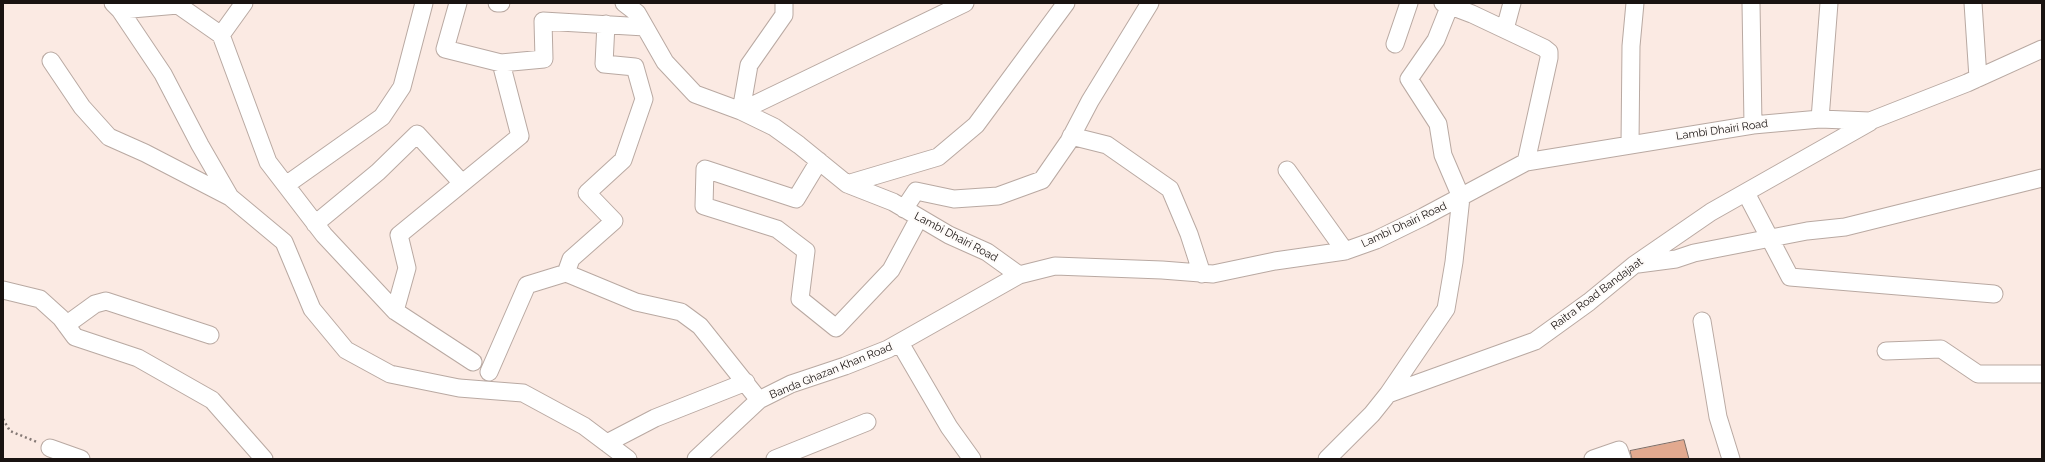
<!DOCTYPE html>
<style>
body{margin:0}
#map{position:relative;width:2045px;height:462px;overflow:hidden;background:#fbeae3;font-family:Raleway,sans-serif}
canvas{display:block}
.frame{position:absolute;inset:0;border:4px solid #191311;pointer-events:none}
</style>
<div id="map">
<canvas width="2045" height="462"></canvas>
<div class="frame"></div>
</div>
<script>
const c = document.querySelector('canvas').getContext('2d');
c.lineJoin = 'round';
function fillPath(path, color) { c.fillStyle = color; c.fill(path, 'evenodd'); }
function trace(path, color, width, dash) { c.strokeStyle = color; c.lineWidth = width; c.lineCap = dash ? 'butt' : 'round'; c.setLineDash(dash || []); c.stroke(path); }
function label(font, color, halo, rows, align = 'center') {
  c.font = font + ' Raleway,sans-serif'; c.lineWidth = 4; c.setLineDash([]); c.textBaseline = 'middle'; c.strokeStyle = halo; c.fillStyle = color; for (const [text, x, y, turn = 0] of rows) {
    c.save(); c.translate(x, y); c.rotate((+turn || 0) * Math.PI / 180); c.textAlign = isNaN(turn) ? turn : align; if (halo) c.strokeText(text, 0, 0); c.fillText(text, 0, 0); c.restore();
  }
}
const building = new Path2D(`
 M1684 440 1689 459H1632L1630 451Z`);
const path = new Path2D(`
 M3 419 10 431 37 442`);
const minor = new Path2D(`
 M113 3 120 10 163 74 200 145 230 197 284 242 312 309 346 350 390 374 459 388 523 393 584 426 628 459
 M497 3H501
 M624 3 637 13 665 62 695 94 741 111 774 127 799 145 847 184 893 202 949 235 987 252 1019 275
 M1443 3 1472 14 1544 48 1549 52V58L1526 162
 M1751 3 1753 125
 M1973 3 1978 78
 M120 10 178 5 221 35 268 162 324 235 395 311 473 362
 M1505 29 1512 3
 M221 35 244 3
 M1395 44 1409 3
 M51 61 82 107 109 137 145 153 230 197
 M501 63 544 59 543 21 645 27
 M741 111 965 3
 M741 111 749 65 784 15V3
 M1820 119 1829 3
 M1071 136 1107 145 1170 189 1189 234 1202 274
 M1630 144 1631 46 1635 3
 M819 161 796 199 705 169 704 206 777 229 806 251 800 299 836 328 891 270 919 218
 M1287 170 1345 251
 M847 184 938 157 976 125 1066 3
 M286 185 382 117 402 87 424 3
 M1746 193 1790 277 1994 294
 M904 209 916 191 954 199 998 196 1042 180 1069 141 1090 101 1150 3
 M315 224 378 172 417 134 462 183
 M1638 264 1676 259 1694 253 1807 231 1845 227 2042 178
 M566 273 571 259 614 221 587 193 623 160 644 99 635 67 604 64 606 24
 M3 290 40 299 61 318 75 337 138 358 212 400 264 459
 M395 311 407 268 399 235 520 136 501 63 445 49 458 3
 M1702 321 1718 417 1731 459
 M66 325 95 304 106 301 210 335
 M900 343 949 427 972 459
 M1886 351 1941 349 1978 374H2042
 M489 372 527 285 566 273 636 302 681 312 700 326 759 400
 M1388 394 1446 309 1454 262 1461 197 1443 155 1438 124 1409 79 1436 40 1450 5
 M607 443 655 418 746 382
 M50 448 81 459
 M696 459 759 400 791 384 845 366 888 349 1019 275 1055 266 1162 270 1213 274 1275 261 1345 251 1376 240 1423 217 1526 162 1753 125 1820 119 1870 121 1967 83 2042 49
 M775 459 867 422
 M1327 459 1372 414 1388 394 1535 341 1589 302 1634 265 1711 212 1870 122
 M1593 459 1619 450 1622 459`);
const streetNames = [
 ["Lambi Dhairi Road",1722,130,-8],
 ["Lambi Dhairi Road",1404,225,-25],
 ["Lambi Dhairi Road",956,237,28],
 ["Raitra Road Bandajaat",1597,294,-37],
 ["Banda Ghazan Khan Road",831,371,-22]
];
fillPath(building, '#e2a98f');
trace(building, '#7b6c65', 1);
trace(minor, '#b9a9a2', 19);
trace(path, '#857975', 2.5, [2, 3]);
trace(minor, '#fff', 17);
label('11px', '#191311', '#fefbf9', streetNames);
</script>
